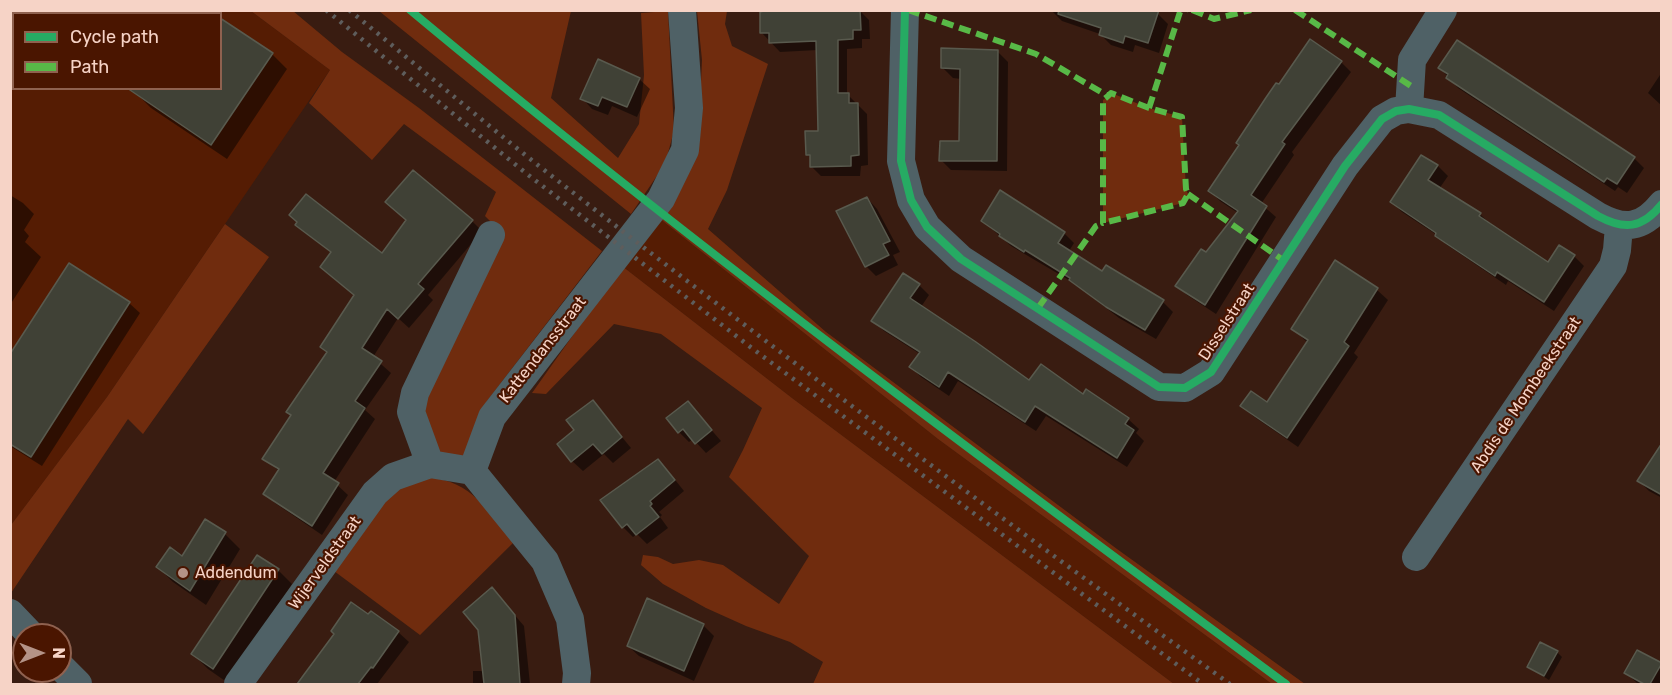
<!DOCTYPE html>
<style>
body{margin:0}
#map{position:relative;width:1672px;height:695px;overflow:hidden;background:#391c11;font-family:Rubik,sans-serif}
canvas{display:block}
.frame{position:absolute;inset:0;border:12px solid #f6d3c6;pointer-events:none}
.legend{position:absolute;left:12px;top:12px;width:210px;height:78px;box-sizing:border-box;background:#4a1500;border:2px solid #8f614f;margin:0;padding:8px 10px;list-style:none;font-size:18px;color:#f6d3c6}
.legend li{display:flex;align-items:center;gap:12px;height:30px}
.legend b{width:30px;border:2px solid #8f614f}
.north{position:absolute;left:12px;top:623px;width:60px;height:60px;box-sizing:border-box;background:#4a1500;border:2px solid #8f614f;border-radius:50%;rotate:90deg;font-size:16px;font-weight:700;line-height:24px;text-align:center;color:#f6d3c6}
.north::after{content:'';display:block;margin:auto;width:21px;height:27px;background:#b49387;clip-path:polygon(50% 0,100% 100%,50% 72%,0 100%)}
</style>
<div id="map">
<canvas width="1672" height="695"></canvas>
<div class="frame"></div>
<ul class="legend">
<li><b style="height:8px;background:#26ab63"></b>Cycle path</li>
<li><b style="height:8px;background:#58b947"></b>Path</li>
</ul>
<div class="north">N</div>
</div>
<script>
const c = document.querySelector('canvas').getContext('2d');
c.lineJoin = 'round';
function fillPath(path, color) { c.fillStyle = color; c.fill(path, 'evenodd'); }
function trace(path, color, width, dash) { c.strokeStyle = color; c.lineWidth = width; c.lineCap = dash ? 'butt' : 'round'; c.setLineDash(dash || []); c.stroke(path); }
function label(font, color, halo, rows, align = 'center') {
  c.font = font + ' Rubik,sans-serif'; c.lineWidth = 4.5; c.setLineDash([]); c.textBaseline = 'middle'; c.strokeStyle = halo; c.fillStyle = color; for (const [text, x, y, turn = 0] of rows) {
    c.save(); c.translate(x, y); c.rotate((+turn || 0) * Math.PI / 180); c.textAlign = isNaN(turn) ? turn : align; if (halo) c.strokeText(text, 0, 0); c.fillText(text, 0, 0); c.restore();
  }
}
const built = new Path2D(`
 M11 11H251L330 70 107 397 11 525ZM14 14H220V88H14Z
 M659 218 938 439 1272 684H1174L792 398 622 266Z`);
const green = new Path2D(`
 M251 11H293L342 52 419 108 602 251 487 401 467 454 460 458 436 454 420 405 504 235 485 216 496 192 404 124 372 160 309 103 330 70Z
 M379 11H571L551 98 618 158 639 124 644 75 641 13 668 11 674 131 665 164 631 214Z
 M697 11H727L725 24 732 46 768 64 727 190 708 229 826 332 1117 549 1305 684H1272L938 439 659 218 698 146 702 60Z
 M1111 93 1149 108 1182 117 1186 189 1188 194 1183 203 1103 223V100Z
 M225 224 269 257 143 434 128 419 11 593V525L107 397Z
 M622 266 792 398 1174 684H813L823 662 790 642 746 626 706 608 663 584 641 565 643 555 658 557 673 564 699 560 723 565 779 604 809 556 729 477 743 450 762 408 661 334 614 324 546 394 532 393Z
 M428 477C473 482 487 510 514 542L420 635 334 571 382 501 401 484Z`);
const shadow = new Path2D(`
 M192 10H207L211 14H190Z
 M859 10 869 20 870 39H862V48L847 49V94L867 114 868 165 861 166 860 176H821L812 167V159L807 154 820 132 818 50 780 52 762 33Z
 M1051 10H1148L1158 14 1168 24 1159 53 1135 45 1133 52 1111 45 1100 34 1062 21Z
 M998 52 1008 62 1007 171 951 170 941 160 961 142V79L953 78 943 68Z
 M272 54 287 69 227 159 151 108 136 93 220 88Z
 M1341 62 1351 72 1292 152 1294 155 1261 204 1276 217 1216 314 1187 295 1177 285 1207 254 1238 213 1220 201 1210 191 1280 86Z
 M1440 68 1634 158 1644 168 1627 193 1618 187 1615 191 1458 88Z
 M1662 72V106L1648 93Z
 M639 79 650 89 637 117 612 106 608 115 592 109 582 98Z
 M1422 157 1438 166 1448 176 1439 189 1480 214 1490 224 1549 264 1574 256 1584 266 1554 311 1508 281 1506 285 1447 245 1437 235 1402 212 1392 202Z
 M10 195 23 203 34 214 24 230 29 236 25 242 41 257 10 305Z
 M867 198 877 209 900 252 893 255 898 265 876 276 866 266Z
 M472 221 482 231 428 295 433 300 409 328 398 318 373 357 391 373 365 410 375 419 334 482 348 495 322 535 275 503 265 493 279 471 264 458 328 354 321 347 355 296 322 267 332 253 297 224 382 255Z
 M983 221 1064 233 1074 243 1069 251 1103 273 1163 302 1173 312 1156 339 1119 318 1074 283 1011 246Z
 M1336 262 1377 290 1388 300 1354 353 1358 357 1298 447 1253 416 1242 406 1268 404 1308 343 1293 329Z
 M69 265 129 303 140 313 42 466 10 446V357Z
 M919 285 929 295 921 307 1030 382 1084 396 1128 419 1139 429 1136 433 1144 441 1127 467 1046 416 1036 431 958 381 949 396 921 377 911 367 920 354 884 331 873 321Z
 M593 402 631 448 613 463 604 454 583 471 572 461 576 430Z
 M688 403 721 441 706 453 693 439 689 442 679 432Z
 M1662 449V498L1649 491 1639 481Z
 M668 471 684 491 659 512 662 515 660 517 668 528 647 544 637 534 633 537 623 527Z
 M225 534 240 549 206 605 173 582 158 567 183 559Z
 M278 570 292 584 228 683 208 669 193 654Z
 M501 599 524 626 530 684H473V671H484Z
 M371 613 398 632 409 642 377 684H296L301 677 304 678Z
 M703 625 714 636 694 681 639 656 628 646Z
 M1557 652 1562 657 1549 680 1529 667Z
 M1661 664 1662 684H1638L1626 673Z`);
const building = new Path2D(`
 M767 10H860L861 30H853V39L838 40V93H849V103H858L859 155 851 156V166L810 167V155H806L805 131H818L816 41 769 43V33H760V12Z
 M1059 10H1159L1148 43 1125 36 1123 43 1099 35 1101 28 1058 14Z
 M220 18 273 53 211 145 127 88H220Z
 M1310 39 1342 61 1282 142 1285 144 1251 195 1267 206 1205 305 1175 286 1201 249 1206 252 1238 211 1208 191 1239 145 1236 143 1265 99 1276 83 1279 84Z
 M1457 40 1635 157 1617 184 1607 178 1604 182 1446 78 1448 74 1438 68Z
 M941 48 998 50 997 161H939L940 141H959L960 69 941 68Z
 M598 59 640 78 627 107 602 97 598 106 580 99Z
 M1421 155 1438 165 1428 180 1481 213 1479 216 1548 262 1559 245 1575 255 1544 302 1497 272 1495 276 1435 236 1436 233 1390 202Z
 M413 170 473 220 418 284 424 289 398 319 387 309 362 348 382 361 355 401 365 408 323 473 339 483 312 526 263 494 279 469 262 459 291 415 286 412 327 352 320 347 354 295 320 267 331 252 295 225 297 222 289 215 306 194 382 253 406 220 385 202Z
 M1000 190 1065 232 1058 243 1102 271 1106 265 1164 300 1145 330 1106 307 1069 280 1070 278 1025 250 1024 252 999 236 1000 234 981 221Z
 M867 197 890 241 883 244 889 255 865 267 836 211Z
 M1335 260 1378 288 1344 342 1349 346 1287 438 1240 406 1251 391 1267 402 1308 340 1291 329Z
 M69 263 130 302 31 457 10 444V354Z
 M903 273 920 284 910 298 976 342 1029 380 1041 364 1083 394 1086 389 1129 418 1125 424 1134 430 1117 458 1035 406 1025 422 948 372 939 387 909 367 920 352 871 321Z
 M593 400 622 437 602 454 593 444 571 462 557 444 574 430 566 420Z
 M688 401 712 430 695 444 683 429 678 433 666 418Z
 M1662 443V495L1637 481Z
 M658 459 675 480 650 501 652 504 650 506 659 517 636 535 627 524 622 528 600 500Z
 M205 519 226 532 190 591 156 567 170 547 182 556Z
 M257 555 279 569 213 669 191 654Z
 M492 587 515 615 520 684H484L478 630 463 612Z
 M647 598 704 624 684 671 627 646Z
 M351 602 368 614 371 611 399 631 373 668 371 667 358 684H297L334 634 331 631Z
 M1540 642 1558 651 1544 676 1527 667Z
 M1637 650 1662 663 1650 684H1644L1624 673Z`);
const minor = new Path2D(`
 M905 10 901 161 911 200 927 227 961 259 1159 387 1185 388 1211 372 1345 166 1382 119 1396 111 1409 109 1439 115 1598 216C1624 230 1642 229 1662 204
 M1409 109 1412 60 1443 10
 M430 464 411 412 415 393 491 235
 M1416 557 1613 266 1617 250 1619 226
 M10 613 31 635
 M60 666 78 684
 M238 684 375 493 393 477 430 464 472 471
 M576 684 577 673 570 619 545 561 472 471 492 417 661 199 685 150 689 108 682 10`);
const rail = new Path2D(`
 M326 10 527 174 753 349 1203 684
 M349 10C413 62 475 115 539 166 766 344 997 516 1230 684`);
const quiet = new Path2D(`
 M908 10 1036 54 1108 96 1111 93 1149 108 1182 117 1186 189 1188 194 1183 203 1103 223V100L1108 96
 M1192 10 1214 19 1251 10
 M1295 10 1411 86
 M1149 108 1180 12 1187 10
 M1188 194 1283 260
 M1038 308 1096 226 1103 223`);
const cycleway = new Path2D(`
 M410 10C693 246 990 465 1286 684
 M905 10 901 161 911 200 927 227 961 259 1159 387 1185 388 1211 372 1345 166 1382 119 1396 111 1409 109 1439 115 1598 216C1624 230 1642 229 1662 204`);
const markers = [
 [183,573,6,"#b49387"]
];
const streetNames = [
 ["Disselstraat",1227,322,-57],
 ["Kattendansstraat",543,350,-52],
 ["Abdis de Mombeekstraat",1526,395,-56],
 ["Wijerveldstraat",325,563,-54]
];
const poiNames = [
 ["Addendum",195,573]
];
fillPath(built, '#551c03');
fillPath(green, '#702c0e');
fillPath(shadow, '#0007');
fillPath(building, '#404136');
trace(building, '#595a4e', 1.5);
trace(minor, '#4f6166', 28);
trace(rail, '#5e5d5c', 4.5, [3, 6]);
trace(quiet, '#58b947', 6, [12, 6]);
trace(cycleway, '#26ab63', 8);
for (const [x, y, r, color] of markers) { const dot = new Path2D(); dot.arc(x, y, r, 0, 2 * Math.PI); c.fillStyle = color; c.fill(dot); trace(dot, '#4a1500', 2); }
label('16px', '#f6d3c6', '#4a1500', streetNames);
label('16px', '#f6d3c6', '#4a1500', poiNames, 'left');
</script>
